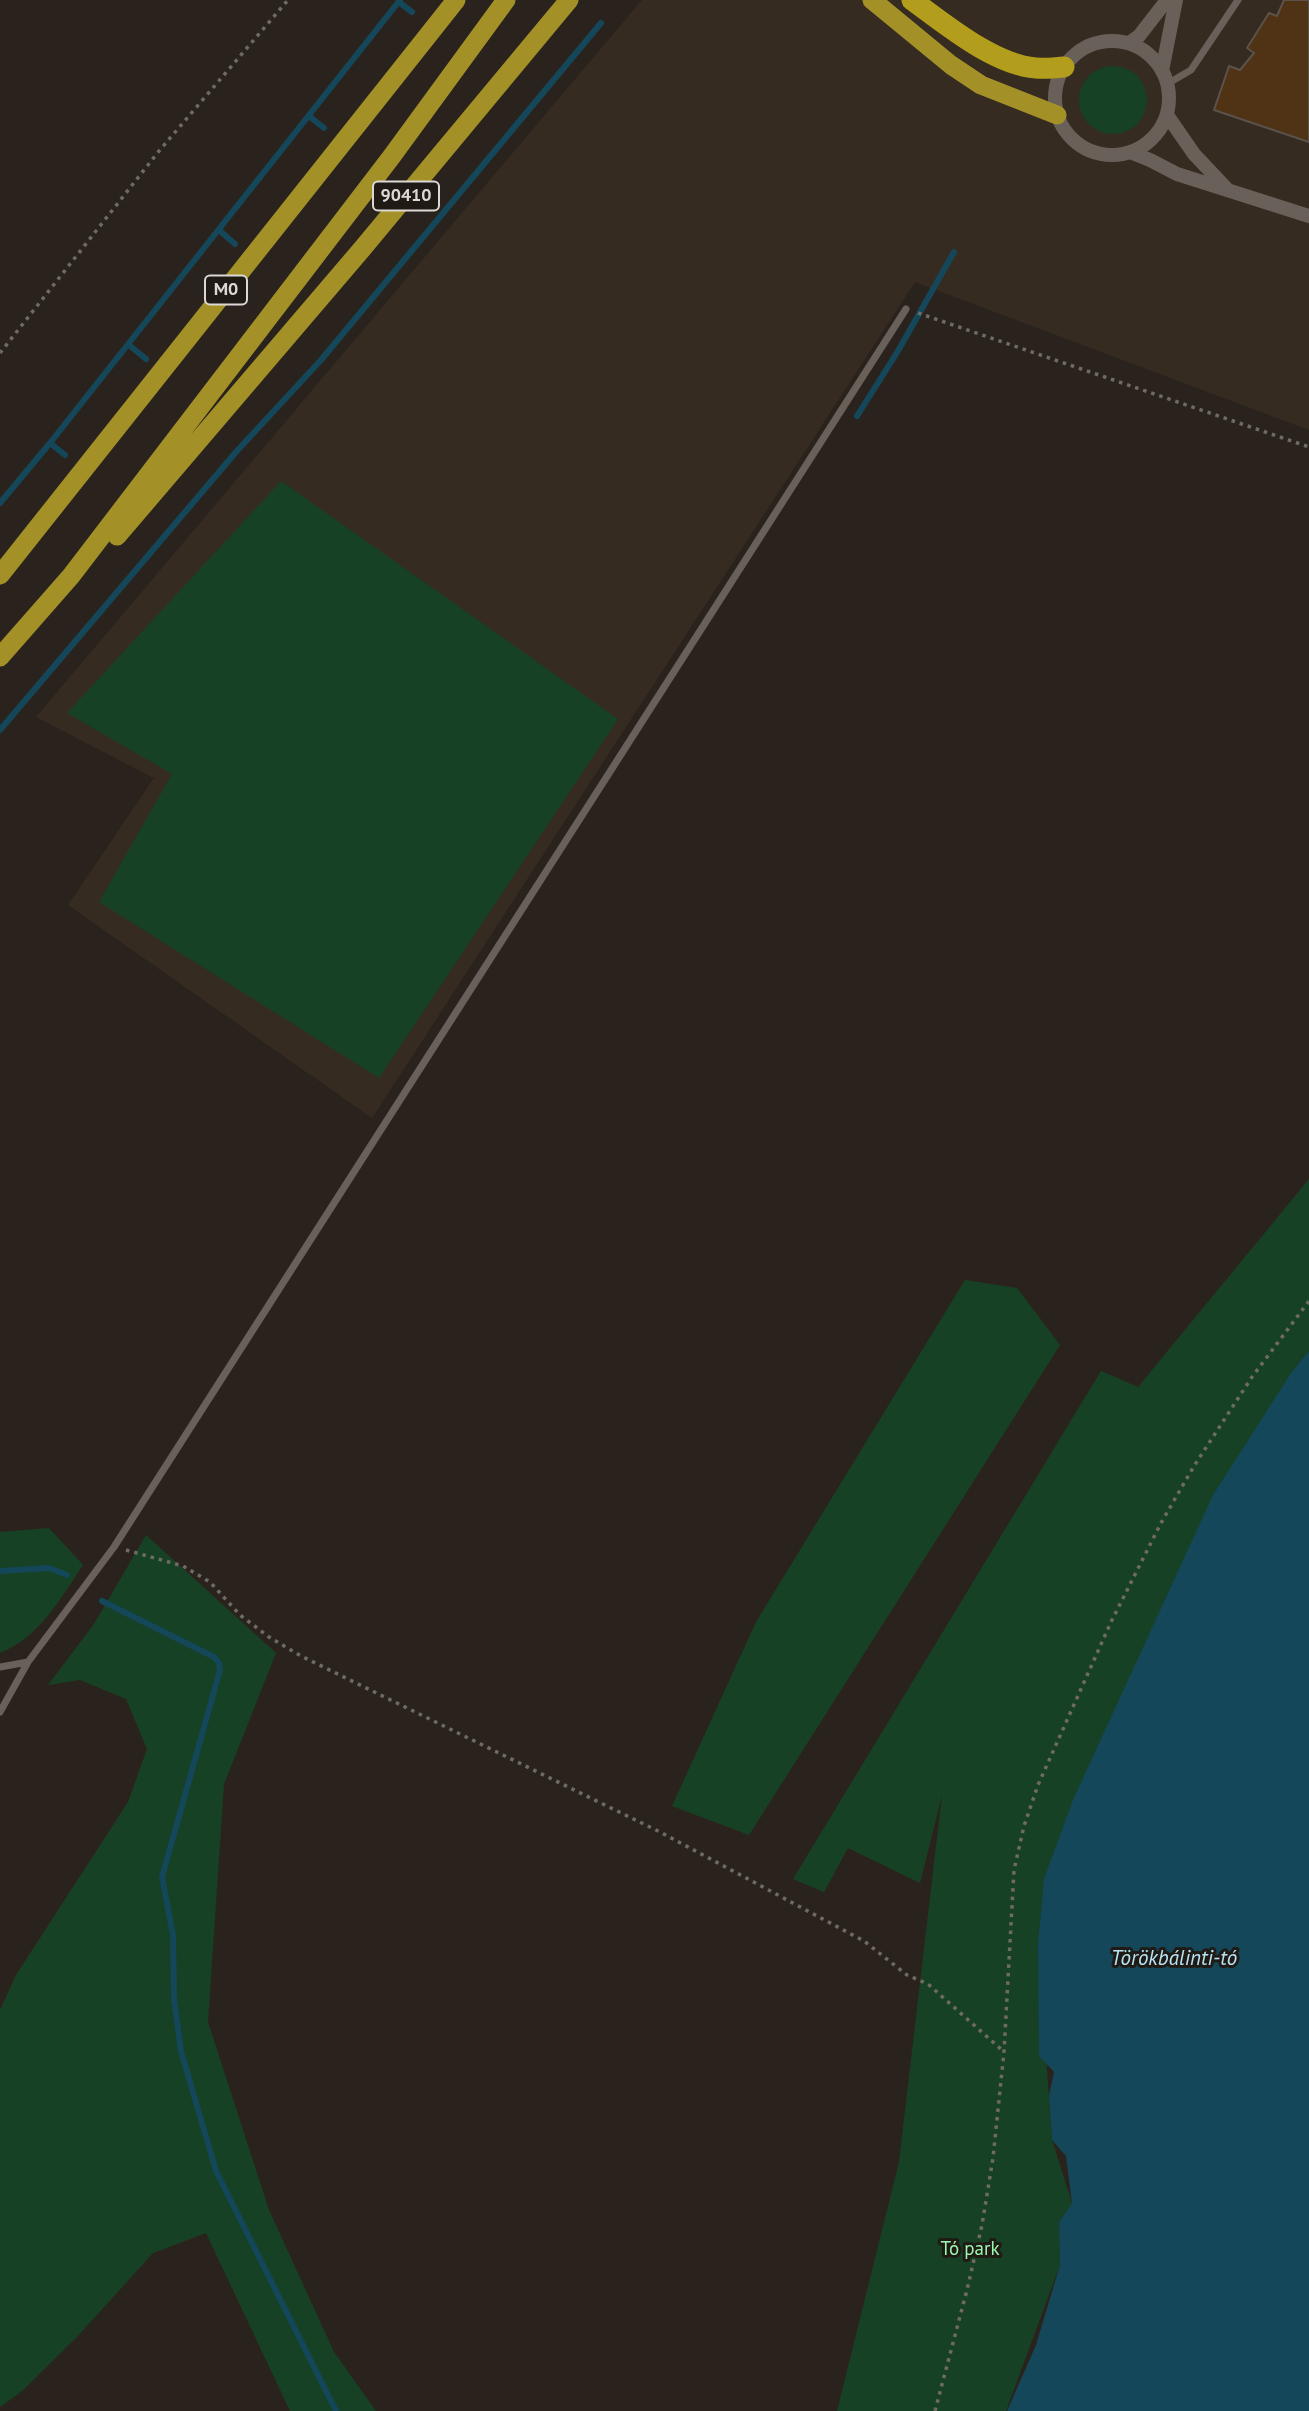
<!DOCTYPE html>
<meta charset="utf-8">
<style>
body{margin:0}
canvas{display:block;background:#2a231d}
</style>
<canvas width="1309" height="2411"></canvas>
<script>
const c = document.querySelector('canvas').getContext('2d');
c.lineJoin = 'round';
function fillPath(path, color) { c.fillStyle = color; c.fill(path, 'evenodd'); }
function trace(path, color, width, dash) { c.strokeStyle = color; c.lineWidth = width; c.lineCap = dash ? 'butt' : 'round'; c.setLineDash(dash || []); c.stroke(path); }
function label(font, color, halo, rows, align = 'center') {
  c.font = font + ' "PT Sans",sans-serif'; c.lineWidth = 6; c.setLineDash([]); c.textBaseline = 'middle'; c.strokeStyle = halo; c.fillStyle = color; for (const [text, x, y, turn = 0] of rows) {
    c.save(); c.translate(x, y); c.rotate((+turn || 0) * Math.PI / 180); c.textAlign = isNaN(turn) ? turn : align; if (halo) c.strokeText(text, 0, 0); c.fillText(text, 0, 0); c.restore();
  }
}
const built = new Path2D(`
 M642 0H1309V430L915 282 372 1118 68 905 154 778 36 717Z`);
const green = new Path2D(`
 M1079 100a34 34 0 1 1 68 0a34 34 0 1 1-68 0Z
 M281 481 618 719 379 1078 99 902 172 774 67 713Z
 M1309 1179V1351L1291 1373 1038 1945 1052 2140 1072 2203 1059 2222 1060 2265 1006 2411H837L899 2162 942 1795 920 1883 848 1848 824 1892 793 1879 1101 1371 1138 1387Z
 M965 1280 1017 1288 1060 1345 749 1835 672 1806 756 1622Z
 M49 1528 83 1565C60 1599 40 1637 0 1653V1532Z
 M146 1535 276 1653 224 1784 208 2022 269 2210 334 2352 376 2411H290L206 2233 153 2253 76 2338 22 2391 0 2407V2010L16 1975 128 1802 147 1749 126 1699 80 1680 48 1685 94 1624Z`);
const water = new Path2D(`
 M1309 1351V2411H1007L1036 2345 1060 2265 1059 2222 1072 2203 1066 2156 1052 2140 1049 2096 1054 2072 1039 2056 1038 1945 1044 1879 1073 1800 1213 1495 1291 1373Z`);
const stream = new Path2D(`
 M399 2 412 12
 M309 116 324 128
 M219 230 235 244
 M129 345 146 359
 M857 416 898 351 954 252
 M50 443 65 455
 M0 503 50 443 400 0
 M0 730 236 452 321 360 601 23
 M0 1571 49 1568 67 1575
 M102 1601 214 1657 219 1663 220 1670 162 1877 173 1935 174 1999 181 2051 216 2171 336 2411`);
const building = new Path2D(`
 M1284 0H1309V142L1214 110 1229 66 1240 70 1254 53 1247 48 1269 13 1277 16Z`);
const path = new Path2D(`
 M918 313 1309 447
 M0 353 159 151 288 0
 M126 1550 183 1566 210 1582 240 1615 269 1637 301 1656 660 1832 864 1941 907 1975 928 1984 1003 2051
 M935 2411 967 2290 982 2225 993 2158 1004 2052 1014 1870 1024 1826 1038 1785 1111 1622 1161 1523 1194 1466 1252 1377 1309 1301`);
const service = new Path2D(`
 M1167 84 1191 70 1238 0
 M0 1667 28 1662 114 1547 906 309
 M0 1712 28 1662`);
const minor = new Path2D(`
 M1055 98a57 57 0 1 1 114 0a57 57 0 1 1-114 0Z
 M1129 43 1139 36 1167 0
 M1162 71 1176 0
 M1167 115 1194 154 1226 188
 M1130 152 1150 160 1177 174 1309 216`);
const trunk = new Path2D(`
 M872 0 951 65 981 85 1057 115
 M117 536 362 249 569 0
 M0 575 456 0
 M0 657 71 576 392 156 506 0`);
const motorway = new Path2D(`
 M912 0C945 24 994 65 1036 68 1045 69 1055 68 1064 67`);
const shields = [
 [406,196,66],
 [226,290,42]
];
const shieldNames = [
 ["90410",406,196],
 ["M0",226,290]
];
const parkNames = [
 ["Tó park",970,2250]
];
const waterNames = [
 ["Törökbálinti-tó",1174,1959]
];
fillPath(built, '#362b20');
fillPath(green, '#174124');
fillPath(water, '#134759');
trace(stream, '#134759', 6);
fillPath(building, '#503314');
trace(building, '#5a524b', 2);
trace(path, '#706a65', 3.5, [3.5, 5]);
trace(service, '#686059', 7);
trace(minor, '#686059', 14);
trace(trunk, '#a39128', 19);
trace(motorway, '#b29d1c', 21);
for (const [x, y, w] of shields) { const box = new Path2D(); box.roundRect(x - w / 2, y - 14.5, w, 29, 5); c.fillStyle = '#201a14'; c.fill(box); trace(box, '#ddd8d5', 2); }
label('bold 18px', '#ddd8d5', null, shieldNames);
label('19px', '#9af7b1', '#201a14', parkNames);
label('italic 21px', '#b7e3f6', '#201a14', waterNames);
</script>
